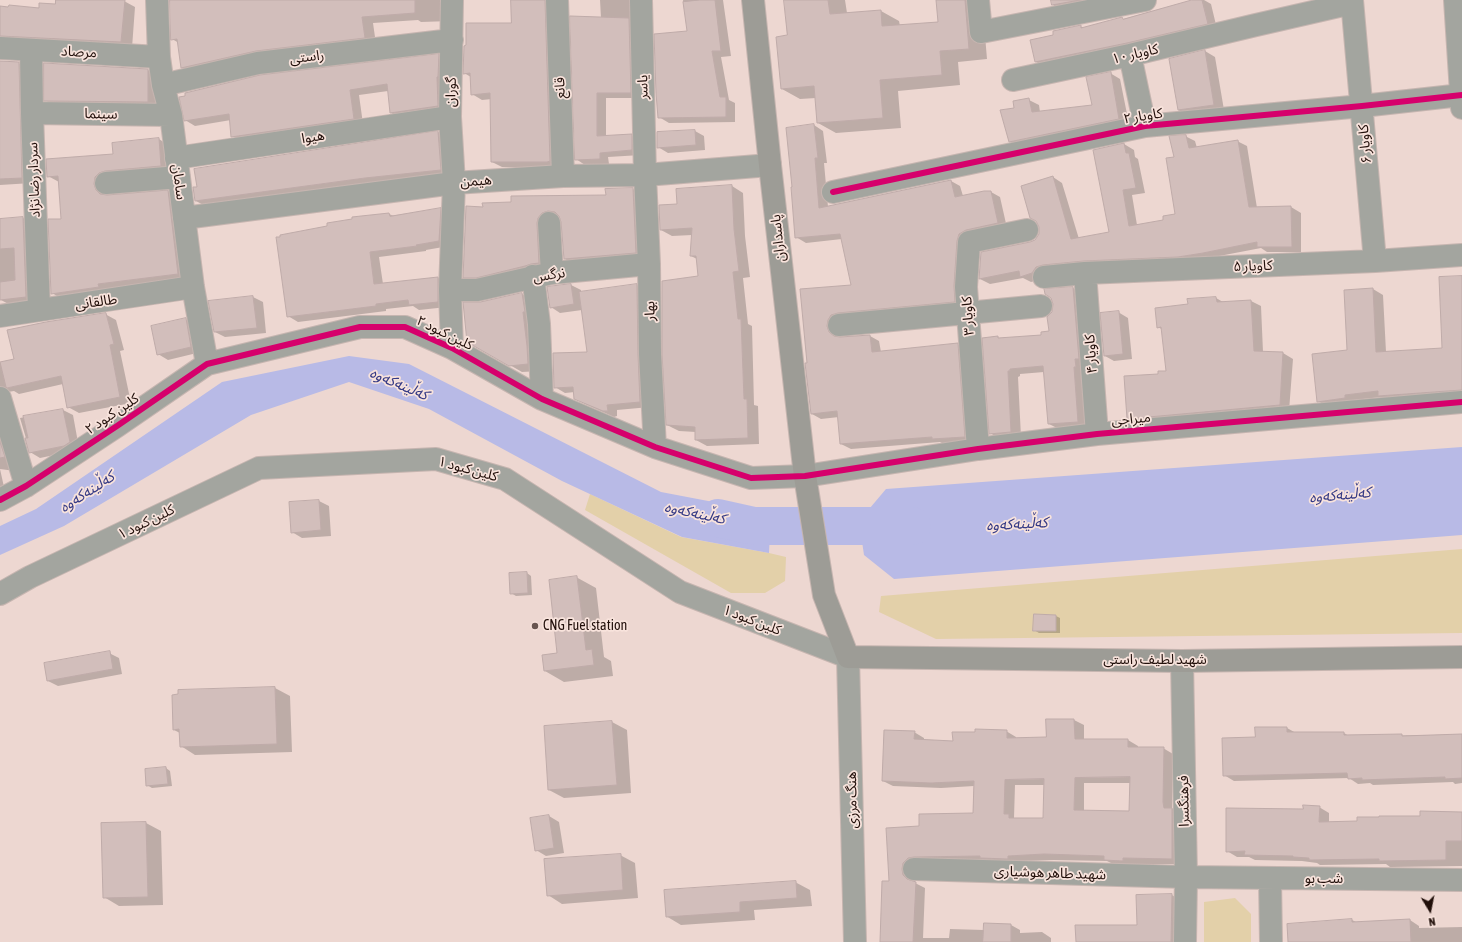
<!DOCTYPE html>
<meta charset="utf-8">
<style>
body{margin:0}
#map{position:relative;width:1462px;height:942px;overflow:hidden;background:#edd7d1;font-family:"Asap Condensed",sans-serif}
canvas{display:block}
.north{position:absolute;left:1410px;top:890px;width:40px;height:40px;-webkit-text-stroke:3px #f8e3dc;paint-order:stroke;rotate:170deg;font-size:11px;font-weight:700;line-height:16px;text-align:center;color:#210f0a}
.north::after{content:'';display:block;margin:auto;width:14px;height:18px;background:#210f0a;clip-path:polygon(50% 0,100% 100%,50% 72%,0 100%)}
</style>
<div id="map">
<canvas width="1462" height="942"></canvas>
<div class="north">N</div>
</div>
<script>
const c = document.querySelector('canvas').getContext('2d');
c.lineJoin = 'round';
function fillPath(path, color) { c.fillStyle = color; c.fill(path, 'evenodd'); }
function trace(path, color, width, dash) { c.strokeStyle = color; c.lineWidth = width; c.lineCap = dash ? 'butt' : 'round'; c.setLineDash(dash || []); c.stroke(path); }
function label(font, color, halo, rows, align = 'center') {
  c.font = font + ' "Asap Condensed","Noto Sans Arabic",sans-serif'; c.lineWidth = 3.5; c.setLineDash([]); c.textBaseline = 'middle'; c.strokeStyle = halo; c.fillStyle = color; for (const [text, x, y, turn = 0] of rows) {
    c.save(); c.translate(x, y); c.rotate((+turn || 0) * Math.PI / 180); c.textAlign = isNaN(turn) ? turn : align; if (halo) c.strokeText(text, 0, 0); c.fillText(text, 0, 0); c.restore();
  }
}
const green = new Path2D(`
 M590 494 681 537 769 553 786 557 785 581 765 593H731L585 510Z
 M1462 549V633L936 639 879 612 881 596Z
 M1235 898 1251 914V942H1204V902Z`);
const water = new Path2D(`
 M349 356 409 364 661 492 771 513 769 553 682 537 562 481 429 409 349 382 251 415 64 526 0 555V526L36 509 222 382Z
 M1462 447V535L894 579 864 555 859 521 886 489Z`);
const shadow = new Path2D(`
 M57 0 124 1 135 7 132 48 0 47V7L40 9 56 5Z
 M171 0H453L451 21 421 22 418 20 373 23 376 44 194 74 182 67 179 43 172 39Z
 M512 0H556L558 167H502L492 162V99L482 100 472 94 471 77 464 73 512 24Z
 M600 0H636L639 98H606V137L631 135 640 140 641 155 608 157 609 164 585 165 576 159 601 18Z
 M683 0H723L731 56 721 57 729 100 735 103V122L669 123 659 117 688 32Z
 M785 0H845L847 13 881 11 899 21 900 26 939 22 937 0H982L987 59 958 62 960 85 898 91 901 128 836 133 818 123 816 98 800 99 782 89 788 36Z
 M1052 0H1089L1062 11 1053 5Z
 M1195 0H1204L1211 4 1217 29 1046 67 1036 62 1031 41 1054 35 1080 26 1084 28 1115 24Z
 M1205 51 1215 57 1224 110 1188 115 1178 110Z
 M438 55 448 61 447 111 401 118 391 113 388 91 359 95 363 124 242 142 232 136 231 120 195 126 185 120Z
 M0 61 18 63 29 69 32 183 0 185Z
 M148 70 160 77 161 109 58 107 45 100Z
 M1110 73 1120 79 1129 124 1019 147 1010 141 1015 109 1029 100 1039 105 1040 112 1093 106Z
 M814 125 823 131 827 163H824L828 207 951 181 960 186 963 196 991 192 1000 197 1007 228 976 235 964 307 836 332 838 338 870 336 879 341 881 352 957 344 967 350 974 442 942 443 940 442 851 449 841 444 839 417 821 419 812 414 801 290 853 285 842 239 806 243 796 237Z
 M695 131 704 136 705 150 668 153 658 147Z
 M438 132 451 140 453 177 209 208 196 201 198 188 195 170Z
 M1185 136 1195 141 1197 148 1237 141 1247 146 1257 208 1291 207 1301 213V252H1267L1261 248 1188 262 1042 279 1031 282 1023 278 990 284 980 279 1036 240 1040 235 1053 177 1062 183 1079 239 1110 233 1124 144 1134 150 1135 157 1138 159 1145 193 1132 195 1137 225 1164 221 1176 215 1175 158Z
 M159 139 168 145 171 171 103 191 105 196 168 191 178 197 187 279 62 299 52 293 62 220 59 182 48 176Z
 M732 186 743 193 745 236 750 277 743 278 748 324 752 326 754 405 758 406 759 444 707 446 696 440V432L679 431 667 425 699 277 697 259 691 256 692 235 672 236 661 230 678 205 677 190Z
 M633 189 643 195 645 258 574 264 565 259 562 222 560 216H558L552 218 548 268 474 283 464 277 484 208 607 196Z
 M440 209 450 215 449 246 426 250V251L379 257 383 284 438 278 448 283 447 307 419 310 413 306 386 309V311L298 322 288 316 389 214 394 216Z
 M23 218 36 225 39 304 14 307 1 300 0 294V220Z
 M1462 277V395L1389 401 1382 397 1354 400 1355 404 1328 407 1318 401 1348 351 1345 291 1373 289 1383 295 1386 352 1443 349Z
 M571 285 581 290V292L637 285 646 291 650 407 617 410V416L614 417 585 404 575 398V392L565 393 555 387 588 353 582 310 560 313 551 307Z
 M1073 288 1083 293 1088 427 1059 429 1049 424 1044 372 1020 374V376L1018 377 1021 437 1000 439 990 433 997 337 1001 339 1042 335 1050 332 1054 304 1052 298 1045 290Z
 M522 294 535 301 540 371 522 372 468 341 480 303Z
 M253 297 263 302 266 333 225 337 215 332Z
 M1216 298 1223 302 1251 301 1261 306 1263 352 1283 353 1293 359 1289 411 1138 424 1128 418 1159 375 1168 372 1163 330 1158 327 1189 305Z
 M1118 312 1128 318 1132 359 1114 361 1105 356Z
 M105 314 116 320 124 350 120 351 131 403 79 413 68 407 63 384 19 394 14 391 8 392 0 398V363L15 360Z
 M186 320 196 325 201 352 168 360 158 354Z
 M63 410 73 415 79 448 74 451 40 458 30 452 20 418Z
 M0 427 15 471 0 469 4 487H0Z
 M319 501 329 506 331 536 302 538 292 532Z
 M527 573 531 576 532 595 516 596 511 593Z
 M576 577 596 588 604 657 611 661 613 676 564 682 545 671 558 654Z
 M1056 616 1060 618V633H1039L1034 630Z
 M109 653 119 658 122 674 58 686 48 681Z
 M275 688 290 696 292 752 195 755 181 746 180 733 174 730Z
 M1074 720 1084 725V740H1128L1138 746V748H1163L1173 754 1172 808 1173 809 1182 814 1181 864H1133V866L1115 865 1107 861 1054 860 1018 861V864L911 875 913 882 925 888 923 938H949L950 929 984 930 1011 925 1020 930V933L1042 932 1051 938V942H881L890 882 920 827 973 814 974 786 941 788 893 786 883 781 914 732 924 738V741L954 742 1006 731 1016 737V738H1047ZM1084 783H1131L1130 812 1084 811ZM1015 785H1045L1044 819 1014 818Z
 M612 722 627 730 631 793 564 798 549 790Z
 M1264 728H1287L1296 733H1344L1349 736 1462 735V783L1455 784 1453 782 1373 785 1370 783 1358 784 1349 778 1234 781 1224 775Z
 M166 768 170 771 172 786 152 788 147 785Z
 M1319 807 1329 813V822H1358L1421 817V812H1462V866L1390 867 1386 864 1320 865 1317 863 1302 861 1255 860 1249 857H1237L1227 851 1304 810Z
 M549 816 559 822 564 853 546 856 536 850Z
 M146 823 161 831 163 905 119 906 104 897Z
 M620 855 635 863 638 898 562 904 548 895Z
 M795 882 810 890 812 906 754 910 755 920 681 925 666 916Z
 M1172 895 1181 901V942H1077L1138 926Z
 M1352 920 1356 922 1410 920 1419 926V928L1462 927V942H1289Z`);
const river = new Path2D(`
 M718 518 754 526H912`);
const building = new Path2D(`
 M56 0H125L121 42 0 36V6L8 7 9 5 39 8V3L55 4Z
 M170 0H415V13L362 17 365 38 256 51 181 68 177 39 171 40Z
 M511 0H545L550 161 547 162H491L490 93 471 95 470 73 463 74 464 46 466 45V23H511Z
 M700 0H715L721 51H712L720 97H726V117L658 118 656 93 654 34 687 31 683 2Z
 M784 0H828L830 14 881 10 882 26 938 22 936 0H965L969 49 940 51 942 75 880 80 883 118 817 123 814 86 781 89 776 37 787 35Z
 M1051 0H1080L1052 5Z
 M1192 0H1202L1208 24 1127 43 1035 62 1030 40 1053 35V31L1081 25V28L1122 17 1123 19Z
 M570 16 629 18 631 93H597V136L632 134V150L600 153V159L575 160Z
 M1205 50 1214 105 1178 110 1169 59Z
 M439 54 438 77H437L438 106 390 113 387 84 350 90 354 119 231 137 229 114 184 121 179 97 185 96V93L260 75Z
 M0 61 19 62 22 178 0 179Z
 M44 63 148 69V102L44 101Z
 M1111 72 1119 119 1009 142 1000 110 1014 108 1013 101 1029 98 1032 112 1092 105 1086 77Z
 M814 124 818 158H815L819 208 951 180 955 197 984 191H991L998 223 966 230 959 234 957 241 954 286 955 302 838 313 831 315 828 320 827 326 829 332 834 336 840 337 870 335 872 352 958 343 965 437 932 439V437L840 444 837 411 811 414 805 363H807L800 289 851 285 840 234 795 238 791 187H792L786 128Z
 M695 130 696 145 657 148V132Z
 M438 131 441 170 365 178 195 201 193 187H197L194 169Z
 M1186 135 1189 148 1238 140 1249 207 1291 206 1292 247H1257V242L1203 253 1178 257 1084 261 1043 265 1036 267 1032 273 1020 277 1019 271 979 279 981 252 1030 242 1035 240 1039 234V227L1036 221 1030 218 1021 186 1053 176 1071 239 1109 232 1093 150 1124 143 1126 153H1129L1136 188 1123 190 1129 226 1163 220V216L1175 214 1166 158 1174 157 1169 136Z
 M159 138 161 166 105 171 99 173 95 177 94 184 96 190 100 194 107 195 168 190 178 274 98 284 99 287 51 294 48 219H61L58 176 47 177 46 159 113 154 112 143Z
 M732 185 734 229 739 271 733 272 738 319H741L744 399H747L748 438 695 440V427L666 425 662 354V281L698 276 696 256H690L692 228 660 230 659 205 677 204 676 189Z
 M633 188 636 253 564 259 561 222 559 216 555 212 548 211 542 213 538 218 537 223 539 263 531 264 525 266 476 278H463L466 206 483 207 482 203 511 202V196L606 195 605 189Z
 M441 208 439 241 416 245 417 246 370 252 374 284 438 277V302L409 305 408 300 376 304V306L287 317 276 237H280V235L327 226V223L352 219V217L389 213 390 216Z
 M23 217 26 297 0 300V282L15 280 14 248 0 249V219Z
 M1462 276V390L1378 396V391L1345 395V398L1317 402 1312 354 1347 350 1344 290 1373 288 1376 352 1442 348 1439 277Z
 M571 284 574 304 550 308 547 287Z
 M637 284 638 354 640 402 607 405 608 411H603L574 399 573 387 554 388 553 353 587 352 579 292Z
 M1073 287 1079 359H1075L1076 367H1074L1078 422 1048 424 1043 366 1010 369V371H1008L1011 432 989 434 982 338 998 336V338L1041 335V332L1049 331 1047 317 1052 312 1053 304 1051 298 1045 294 1044 289Z
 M522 293 525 312H523L527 346 528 364 509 366 467 342 463 302H480Z
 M253 296 257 328 214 332 208 301Z
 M1216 297 1217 302 1251 300 1254 351 1283 352 1280 405 1127 419 1124 376 1158 374V371H1166L1161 327 1157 328 1155 308 1188 304 1187 299Z
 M1119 311 1123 354 1104 356 1100 313Z
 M106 313 114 344 110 345 120 397 67 408 61 376 7 388 6 387 0 362 14 359 7 330 46 322Z
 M186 318 191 347 157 355 151 326Z
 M63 409 70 442 64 446 29 453 25 438H28L23 416Z
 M0 442 5 457 0 458Z
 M319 500 321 530 291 533 289 502Z
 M527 572 528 593 510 594 509 573Z
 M577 576 586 650 592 649 594 665 544 671 542 655 557 653 549 580Z
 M1034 614 1056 615V631H1033Z
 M110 651 113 669 47 681 44 663Z
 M275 687 277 744 180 747 179 729 173 730 172 695 178 694V690Z
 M1046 719H1074L1075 739H1128V747H1164L1163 802 1164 808H1172V859L1123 858V861L1104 860V856L1044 854 1008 856V859L980 858V856L914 857 908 858 903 863 902 869 903 875 907 879 916 882 913 942H880L882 881H889L886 828 919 826V814L973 813 974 781 931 783 882 781 884 730 915 731 914 739 953 741 952 732H975V729L1007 730V738L1046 737ZM1130 777 1129 811 1074 810 1075 778ZM1044 779 1043 818H1009V814H1004L1005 780Z
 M612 721 617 785 548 790 544 726Z
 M1255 727H1287V732H1344V735L1402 734V736L1462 734V778L1445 779V777L1362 780V778L1348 779 1347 773 1223 776 1222 738 1255 737Z
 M166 767 168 784 146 786 145 769Z
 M1303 805 1320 806 1319 822 1357 821V817H1379V816H1420V811L1462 812V841H1446V860L1379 861V859L1309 860V858L1293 857V856L1244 855 1245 851 1226 852V808L1303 809Z
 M549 815 554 848 535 851 530 818Z
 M146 822 148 897 103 898 101 823Z
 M621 854 623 890 547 896 544 859Z
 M796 881 797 898 740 902V912L666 917 664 890Z
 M1172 894 1171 942H1076L1075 925H1137L1136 895Z
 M1352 919V922L1410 919 1411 942H1288L1287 924Z
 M984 923 1011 924V942H983Z`);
const minor = new Path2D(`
 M157 0 159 57 163 85 171 115 193 287 207 364
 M557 0 563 176
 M641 0 645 175 649 264 650 354 655 447
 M978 0 981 32 1145 0
 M1352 0 1375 261
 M1455 0 1462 108
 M0 48 159 57
 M31 50 32 113 39 310
 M1130 55 1145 126
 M1013 80 1130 55 1256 25 1352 3
 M163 85 258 63 452 40
 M32 113 171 115
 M176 158 450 117
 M106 183 179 177
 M833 192 1145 126 1362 106 1462 95
 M184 218 454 183 563 176 645 175 770 165
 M549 223 552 273
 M1085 273 1097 434
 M533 276 539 324 542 399
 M1044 277 1085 273 1375 261 1462 255
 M450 290H477L552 273 649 264
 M0 316 193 287
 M839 325 1041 306
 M452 348 450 290 454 183 450 117 452 0
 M0 398 26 486
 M978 449 966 287 969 242 1027 230
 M0 500 26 486 117 426 207 364 360 327H405L452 348 542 399 655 447 751 478 805 476 978 449 1097 434 1462 402
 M0 594 30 577 259 468 436 459 505 479 680 592 848 657 855 942
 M1182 661 1186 877 1185 942
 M914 869 1186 877 1462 880
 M1270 878 1271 942`);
const major = new Path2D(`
 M753 0 770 165 805 476 824 595 848 657 1182 661 1462 657`);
const cycleway = new Path2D(`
 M833 192 1145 126 1362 106 1462 95
 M0 500 26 486 117 426 207 364 360 327H405L452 348 542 399 655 447 751 478 805 476 978 449 1097 434 1462 402`);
const markers = [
 [535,626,4,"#685550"]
];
const streetNames = [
 ["مرصاد",79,52,3],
 ["کاویار ۱۰",1135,54,-13],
 ["راستی",307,57,-7],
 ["یاسر",643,87,-91],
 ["قانع",560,88,-92],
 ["گوران",451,92,-88],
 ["سینما",101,114,1],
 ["کاویار ۲",1143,116,-9],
 ["هیوا",313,137,-9],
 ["کاویار ۶",1365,144,-95],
 ["سردار رضا نژاد",34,180,-92],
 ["هیمن",476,181,-4],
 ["سامان",179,182,82],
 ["پاسداران",778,238,-96],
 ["کاویار ۵",1253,266,-2],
 ["نرگس",549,275,-9],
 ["طالقانی",96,302,-8],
 ["بهار",650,311,-91],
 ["کاویار ۳",968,316,-94],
 ["کلین کبود ۲",445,333,26],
 ["کاویار ۴",1091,354,-94],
 ["کلین کبود ۲",112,414,-34],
 ["میراجی",1131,419,-5],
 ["کلین کبود ۱",468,469,15],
 ["کلین کبود ۱",146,522,-26],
 ["کلین کبود ۱",752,620,21],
 ["شهید لطیف راستی",1155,660],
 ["هنگ مرزی",852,800,-91],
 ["فرهنگسرا",1184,801,-91],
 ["شهید طاهر هوشیاری",1050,873,2],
 ["شب بو",1324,879]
];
const poiNames = [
 ["CNG Fuel station",543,626]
];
const waterNames = [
 ["کەڵینەکەوە",399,384,23],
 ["کەڵینەکەوە",87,492,-33],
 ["کەڵینەکەوە",1340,495,-5],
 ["کەڵینەکەوە",695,513,12],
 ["کەڵینەکەوە",1017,524,-3]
];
fillPath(green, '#e3d0a9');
fillPath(water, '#b8bae6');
fillPath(shadow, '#0003');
trace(river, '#b8bae6', 38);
fillPath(building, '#d2bebb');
trace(building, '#bfaba9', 1);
trace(minor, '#c6b5b0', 24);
trace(major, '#c6b5b0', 24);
trace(minor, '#a3a59f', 22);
trace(major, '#9d9c96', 22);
trace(cycleway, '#d6006c', 6);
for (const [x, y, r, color] of markers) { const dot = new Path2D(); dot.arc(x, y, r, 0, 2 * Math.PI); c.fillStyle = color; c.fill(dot); trace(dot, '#f8e3dc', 1.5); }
label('14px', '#210f0a', '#f8e3dc', streetNames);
label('14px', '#210f0a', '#f8e3dc', poiNames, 'left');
label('italic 15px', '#353a85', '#f8e3dc', waterNames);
</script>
